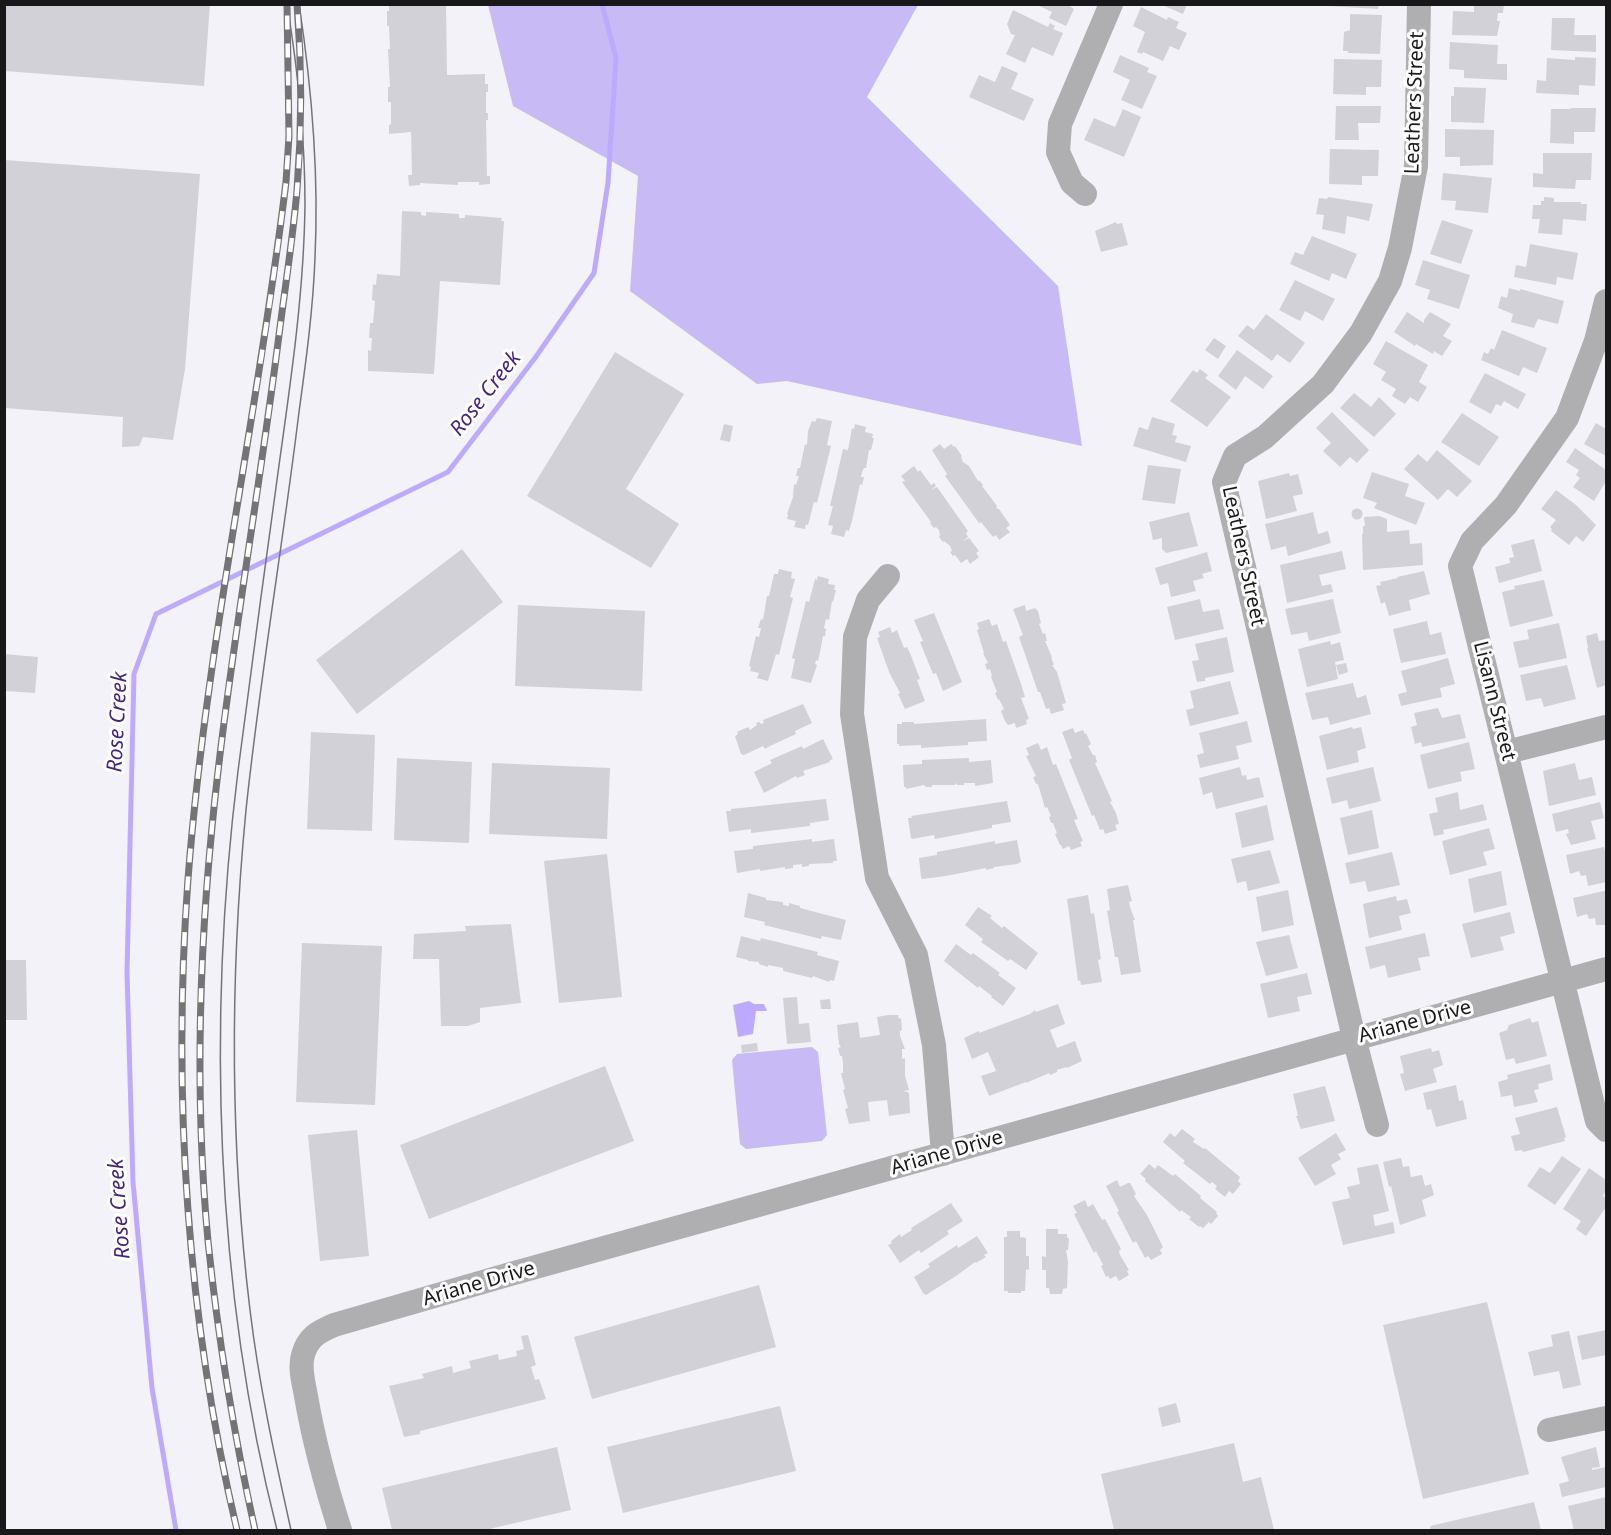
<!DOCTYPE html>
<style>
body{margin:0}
#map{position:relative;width:1611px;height:1535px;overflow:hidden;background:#f3f2f9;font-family:"Noto Sans",sans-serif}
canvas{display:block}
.frame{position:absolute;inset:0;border:6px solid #18181a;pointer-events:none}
</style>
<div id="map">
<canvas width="1611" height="1535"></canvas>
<div class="frame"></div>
</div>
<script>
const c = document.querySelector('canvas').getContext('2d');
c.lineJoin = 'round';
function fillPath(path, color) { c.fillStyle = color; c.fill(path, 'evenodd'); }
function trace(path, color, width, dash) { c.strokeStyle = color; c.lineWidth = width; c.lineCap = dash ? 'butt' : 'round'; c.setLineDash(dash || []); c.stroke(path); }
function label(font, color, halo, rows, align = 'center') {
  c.font = font + ' "Noto Sans",sans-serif'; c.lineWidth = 6; c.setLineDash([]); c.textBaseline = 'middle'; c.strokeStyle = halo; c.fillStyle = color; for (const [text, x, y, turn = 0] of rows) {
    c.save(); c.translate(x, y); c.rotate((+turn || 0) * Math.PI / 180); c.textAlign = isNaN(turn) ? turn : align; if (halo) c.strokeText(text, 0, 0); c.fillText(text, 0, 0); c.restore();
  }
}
const green = new Path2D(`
 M488 5H918L867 97 1058 286 1082 446 787 381 757 384 630 291 638 176 513 106Z
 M812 1047 818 1052 827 1135 822 1141 746 1149 740 1144 732 1060 737 1054Z`);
const water = new Path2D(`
 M749 1001 754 1004H764L767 1011H756L753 1034 738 1037 733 1005Z`);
const stream = new Path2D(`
 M176 1530 152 1388 133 1182 127 972 134 674 156 614 448 472 535 358 594 273 608 183 616 58 602 4`);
const building = new Path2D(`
 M4 4H210L204 86 4 71Z
 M389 4H446L447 75 485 74V84H488V92H486V113H488V120H486L487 176H490V184L479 185V182H458V185L420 183V185L409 186 408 175H412L411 132 389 134V125L391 124V102H388V87H390L388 49H390L389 26H387V11H389Z
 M1035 4H1067L1074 9 1066 26 1049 18 1052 12Z
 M1160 4H1187L1183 14Z
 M1328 4H1379L1378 9 1328 6Z
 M1474 4H1504L1503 13H1498L1497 21H1500L1497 36 1452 35 1453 11 1474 12Z
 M1141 7 1167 20 1168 17 1179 22 1176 28 1187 33 1179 50 1170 46 1163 61 1143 52 1142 54 1137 52 1145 32 1133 26Z
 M1013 10 1048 27 1050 23 1055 26 1053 29 1063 33 1053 56 1032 47 1025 63 1006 54 1015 35 1011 34 1007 24Z
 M1350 14 1382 15 1380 54 1348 53V51H1343L1344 32 1350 30Z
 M1552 18H1575L1574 35H1596V52L1551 50Z
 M1450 42 1498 45 1497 64H1507V80L1464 78V70L1449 69Z
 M1120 55 1149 68 1147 72 1157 76 1142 109 1121 100 1130 80 1113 72Z
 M1575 57 1596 58 1595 86 1579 85V95L1536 93 1537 80 1546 81 1547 58 1575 60Z
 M1334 59 1382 60 1381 87H1366V95L1333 94Z
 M1002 66 1018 73 1011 89 1034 99 1024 121 969 97 979 75 995 82Z
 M1454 87 1486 88 1484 123 1451 122V96H1454Z
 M1336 106H1381L1380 123H1358L1359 140H1335Z
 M1571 108H1596L1595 132H1574V144L1550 143 1551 109H1570Z
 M1123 109 1141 117 1124 157 1084 140 1094 118 1115 127Z
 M1445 129 1494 130 1493 165 1460 166V157H1445Z
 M1330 149 1379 150 1378 176H1362V185L1329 184Z
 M1543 153H1592L1591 180H1576L1575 189 1533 187V173L1543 174Z
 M4 160 200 174 185 369 173 440 143 437 139 446 122 447 123 417 4 408Z
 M1443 173 1492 178 1488 213 1455 210 1456 201 1441 200Z
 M1328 197 1373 204 1369 221 1347 216 1345 234 1322 229 1324 215 1316 214 1319 198 1327 199Z
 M1544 197 1554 198V202H1581V204H1587L1586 221 1563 219 1562 235 1538 233 1540 219H1532L1533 205H1541V201H1544Z
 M402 211 421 212V215L426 216V212L459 214V218H465V215L502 218 501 221H504L500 285 440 281 434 374 368 371V350L371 351 372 338H369L370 323H373L375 301 372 300 373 284 376 285 377 274 400 276Z
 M1442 220 1473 230 1461 264 1430 254Z
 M1116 222 1117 224 1122 223 1128 245 1101 252 1095 231Z
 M1312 236 1357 254 1346 279 1332 273 1329 281 1290 264 1295 252 1303 255Z
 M1530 244 1578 253 1573 280 1557 277 1556 285 1514 277 1516 265 1526 267Z
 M1423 260 1470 275 1459 309 1427 299 1430 290 1415 285Z
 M1295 280 1335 299 1323 321 1305 311 1300 321 1279 310Z
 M1509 288 1520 291V289L1564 301 1558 324 1538 319 1534 328 1511 322 1513 314 1498 308 1501 296 1507 298Z
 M1407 312 1424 323V320L1430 312 1451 324 1443 336 1452 341 1442 356 1434 351 1433 354 1416 344 1415 346 1394 332Z
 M1266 314 1305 343 1290 363 1277 354 1272 361 1238 336 1247 325 1254 330Z
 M1502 330 1547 348 1537 373 1523 367 1519 376 1481 360 1484 352 1488 354 1491 348 1494 350Z
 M1214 338 1226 346 1218 359 1205 350Z
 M1386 341 1428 365 1419 382 1427 387 1418 402 1410 397 1405 404 1392 396 1396 389 1381 380 1386 372 1373 364Z
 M1237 350 1273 376 1263 389 1245 376 1236 390 1218 376Z
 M615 352 684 394 626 489 679 524 651 568 527 496Z
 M1200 369 1208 375 1205 378 1231 397 1207 427 1170 401 1193 370 1197 373Z
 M1485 373 1526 394 1518 409 1504 401 1501 406 1496 404 1491 414 1469 402Z
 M1354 393 1371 407 1379 397 1396 414 1374 437 1340 408Z
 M1332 412 1369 450 1357 463 1350 457 1340 467 1323 451 1331 443 1316 428Z
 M1462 413 1499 437 1479 466 1441 442Z
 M1152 417 1175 424 1172 435 1177 436 1175 442 1191 446 1186 462 1133 446 1139 427 1148 430Z
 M817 418 832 421 827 445 831 446 817 503 814 502 808 525 806 524 805 529 794 527 796 521 787 519 788 515 787 514 793 497 794 484 796 485 799 476H796L798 468H800L805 444 807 445 808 431 812 421 815 422Z
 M1596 423 1606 429V456L1584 444Z
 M724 424 733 426 730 442 720 440Z
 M855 424 866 427 865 432 873 434 872 438H874L871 450H869L866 468H864L862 472 861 477H864L862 485 860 484 852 521 849 531 846 530 844 537 831 534 833 526 828 525 833 506H830L843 449 848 450 852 428 854 429Z
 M940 444 944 449 951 444 954 447 955 446 962 456 961 457 963 462 969 466 978 481 979 480 983 485 982 486 997 506 996 508 999 509 1010 525 1006 528 1010 532 999 540 996 535 993 537 981 522 979 523 945 476 947 474 932 450Z
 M1575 448 1606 470V481L1594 501 1573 487 1580 478 1576 475 1579 470 1566 462Z
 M1437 450 1472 481 1457 497 1448 489 1438 500 1404 469 1418 454 1427 462Z
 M1148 465 1181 469 1175 504 1142 500Z
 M914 466 918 472 920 470 931 485 934 483 936 486 931 490 937 487 968 531 966 533 968 537 963 541 969 538 979 551 976 553 979 557 970 564 967 559 961 563 955 555 953 556 950 552 952 551 950 546 944 541 943 542 939 537 940 535 939 530 936 527 934 528 930 523 931 522 902 482 905 481 901 476Z
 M1372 472 1409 484 1405 496 1425 503 1416 525 1374 508 1377 503 1363 498Z
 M1289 473 1290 476 1298 474 1303 494 1293 496 1297 511 1266 519 1258 481Z
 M1556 490 1576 505 1596 525 1583 542 1576 536 1569 545 1551 531 1552 529 1550 527 1556 520 1541 509Z
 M1351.5 514a5.5 5.5 0 1 1 11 0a5.5 5.5 0 1 1-11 0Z
 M1189 512 1198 546 1166 553 1162 549V538L1153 540 1149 522Z
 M1313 512 1318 534 1328 531 1331 543 1288 556 1286 546 1271 550 1265 524Z
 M1379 516 1387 519V532L1409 530 1410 544 1422 543 1423 565 1363 570 1362 534H1363V526H1365L1364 517Z
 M1534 539 1542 571 1499 583 1495 567 1510 563 1509 558 1514 557 1511 545Z
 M462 549 503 602 357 714 316 660Z
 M1342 551 1346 569 1319 575 1322 586 1331 584 1333 592 1287 603 1280 565Z
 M1207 552 1212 571 1202 574 1204 578 1193 581 1196 591 1171 597 1168 583 1160 585 1155 568Z
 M779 569 792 572 791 578 795 579 790 597 793 598 779 655 776 654 768 681 757 678 759 673 750 671 751 667 749 666 756 636 759 637 761 628H758L761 619 763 620 767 596H769L774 574H778Z
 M1424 571 1430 594 1409 600 1411 610 1389 616 1385 602 1381 604 1376 586 1381 585 1380 582 1398 578 1397 577Z
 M818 576 829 579 828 584 835 585 834 590H836L833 602 832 601 829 620 826 619 824 628 826 629 825 636H823L820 652 818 661 816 660 815 664 817 665 811 683 791 678 795 659 792 658 806 601 809 602 815 579 817 580Z
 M1544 580 1553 616 1510 627 1502 592 1515 589 1514 586Z
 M1200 599 1203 612 1219 609 1224 629 1175 640 1167 607Z
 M1333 599 1341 633 1309 641 1307 632 1291 635 1285 609Z
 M518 605 645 611 642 691 515 686Z
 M1025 605 1026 611 1035 608 1038 611 1041 623 1039 624 1043 634 1045 633 1047 641H1045L1052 657H1051L1054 665H1052L1057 672 1066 703 1062 704 1064 710 1051 714 1049 708 1046 709 1040 692H1038L1019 637 1023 635 1013 609Z
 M934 613 962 682 943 691 936 673 933 674 920 642 923 641 914 620Z
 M989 619 992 626 997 624 1003 642 1006 641 1021 684 1017 685 1021 684 1025 697 1021 698 1029 719 1026 720 1027 724 1016 728 1015 723 1008 725 1005 721 1001 711 1004 709 999 699 998 700 995 693 997 692 991 677 992 676 990 669 987 670 985 664 988 663 983 653H984L977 630 979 629 977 623Z
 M1427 621 1430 635 1441 632 1446 654 1401 663 1393 629Z
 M1559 623 1567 658 1519 668 1513 642 1529 639 1527 630Z
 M890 627 892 633 897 630 904 648 907 647 910 653 920 679 917 680 925 701 905 709 898 694 900 693 889 672 877 638 880 637 878 632Z
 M1597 633 1599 641 1606 640V685L1597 688 1587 648H1588L1586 636Z
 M1227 637 1234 672 1205 678V681L1197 682 1192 661 1199 660 1195 644Z
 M1330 641 1331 645 1340 642 1344 660 1335 662 1338 679 1307 687 1298 649Z
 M4 654 38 657 35 693 4 691Z
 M1448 658 1455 684 1440 688 1442 697 1401 706 1398 694 1407 692 1401 671Z
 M1346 663 1348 672 1339 675 1336 665Z
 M1567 665 1576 699 1544 707 1541 698 1526 701 1520 675Z
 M1230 681 1239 714 1190 726 1186 710 1194 708 1190 691Z
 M1353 683 1357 698 1366 695 1371 714 1330 725 1328 717 1312 720 1305 693Z
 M803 704 812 723 795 731 796 734 770 746 765 749 763 746 744 755 741 754 735 736 738 734 737 732 748 727 750 730 757 725 756 723 759 722 761 724 764 723 763 720Z
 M1438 708 1442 718 1460 714 1466 738 1422 747 1421 742 1415 744 1411 727 1417 725 1414 713Z
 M986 719 987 741 968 742V745L921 748V745L899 746V744H897V724H902V722H914V724Z
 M1247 721 1252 742 1236 746 1239 759 1200 768 1197 755 1204 753 1199 733Z
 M1352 727 1353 729 1361 727 1366 748 1357 751 1359 762 1327 770 1319 736Z
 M1073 728 1075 733 1083 730 1085 734 1086 733 1091 744 1088 746 1093 755H1095L1097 762 1095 763 1112 801 1110 802 1116 813 1119 824 1115 825 1117 830 1105 834 1103 829 1100 830 1094 815 1092 816 1069 760 1072 758 1062 732Z
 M311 732 375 735 372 831 307 829Z
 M823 739 833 759 829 761 830 762 803 771 805 775 797 778 796 776 764 793 754 772 772 763 770 760 802 746 803 749Z
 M1469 742 1475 769 1460 772 1462 781 1428 789 1420 755Z
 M1038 743 1041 750 1047 747 1053 765 1056 764 1078 819 1074 820 1083 841 1080 842 1082 846 1071 850 1069 846 1063 849 1061 845H1060L1055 834 1057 833 1053 823H1051L1049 817 1051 816 1047 807 1045 808 1038 784H1036L1033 777 1036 776 1026 756 1029 755 1026 748Z
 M397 758 472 762 469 843 394 840Z
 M969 758V762L991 760 993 783 975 786V783H964V785H957V783L955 785H932V787H926L924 785 906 789V787H904L903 765 922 764V760Z
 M492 763 610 768 607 839 489 834Z
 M1575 763 1579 780 1592 777 1596 795 1549 806 1543 771Z
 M1240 767 1242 776 1246 775 1247 780 1259 777 1264 797 1216 809 1212 792 1203 795 1199 778Z
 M1373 767 1381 801 1349 809 1347 800 1332 804 1326 778Z
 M1458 792 1460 810 1483 804 1487 820 1443 830 1444 834 1434 836 1429 814 1438 812 1435 798Z
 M826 799 829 820 810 823V826L751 833V829L729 832 726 811H731V809Z
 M1007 801 1011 822 992 825V828L935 839 934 835 912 839 911 838 908 818H912L911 816Z
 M1600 802 1604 818 1591 821 1596 839 1571 845 1566 834 1569 833 1568 829 1556 832 1552 814Z
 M1267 805 1274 840 1242 848 1235 813Z
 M1372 810 1379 848 1348 855 1340 818Z
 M1489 828 1495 849 1483 852 1487 865 1450 875 1442 841Z
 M812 839V842L834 839 837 861H833V863L809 864V866L802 867V864L793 865V868L785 869V867L760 871V869L737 873 734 851 753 849V846Z
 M1017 840 1021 862 1017 864 994 867V868L986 870V868L946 876 922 879 921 877 919 858 937 855V852L995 841V844Z
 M1604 847 1606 856V882L1588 886 1586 875 1581 876 1579 871 1570 874 1566 855Z
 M1270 850 1280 883 1248 891 1246 881 1237 883 1231 859Z
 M1392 852 1400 885 1368 892 1365 881 1350 884 1345 863Z
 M607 854 622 997 559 1003 544 861Z
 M1501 871 1507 905 1474 913 1468 879Z
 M1128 885 1132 901 1129 902 1130 907 1135 920H1133L1141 972 1121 975 1118 957H1115L1107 911 1110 910 1107 889Z
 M1288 890 1294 925 1262 932 1256 897Z
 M1604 891 1606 892V925H1596L1595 918 1589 919 1587 914 1577 917 1573 898Z
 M748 893 766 898V900L783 902V905L789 906V903L800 906V908L846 920 841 940 822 936 821 939 764 925 765 922 744 917Z
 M1088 895 1091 914 1094 913 1101 959 1098 960 1102 982 1081 985 1080 980 1078 981 1067 899Z
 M1396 896 1397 901 1407 899 1411 913 1399 916 1402 930 1369 938 1363 904Z
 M978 907 992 916 990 918 1002 928 1004 926 1038 953 1026 970 1010 959 1008 961 981 942 983 939 965 925Z
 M1510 912 1515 933 1500 937 1504 950 1471 958 1462 924Z
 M511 924 521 1003 480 1008V1022L468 1026H441L439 959H413L414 934 466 931 465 926Z
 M1425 933 1430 956 1418 958 1421 970 1388 978 1385 965 1370 969 1365 947Z
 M1289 935 1298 968 1266 976 1256 942Z
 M741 936 760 941 761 938 818 952 817 955 839 961 834 981 830 980 829 982 813 976 812 978 783 971V968L768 965V967L759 964V962L748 961V960L736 957Z
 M302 943 382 946 375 1105 296 1102Z
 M956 944 971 955 973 953 1000 973 998 975 1016 988 1003 1006 991 997 992 996 979 986 978 988 944 961Z
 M4 960H26L27 1020H4Z
 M1307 973 1312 994 1297 997 1300 1011 1268 1018 1260 984Z
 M797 997 799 1024 809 1023 811 1042 787 1044 783 998Z
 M830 999 831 1009H821L820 1000Z
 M1058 1004 1065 1024 1050 1030 1057 1048 1075 1041 1082 1061 1067 1068V1067L1057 1070V1072L1050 1075 1049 1073 1026 1083V1082L989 1096 981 1076 996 1071 988 1052 972 1059 964 1038 979 1031V1033L1030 1014 1035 1010 1036 1012Z
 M888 1015H898L899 1019 901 1018 902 1030 900 1031V1036L905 1049H902V1059L905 1058V1076L909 1090 903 1091 908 1092 909 1094 910 1113 889 1116 887 1100 868 1102 870 1121 849 1124 845 1109 848 1108 843 1090 845 1089 841 1073H843V1063L842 1056H840L838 1048 841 1047 839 1044 837 1025 858 1022 860 1038 880 1035 877 1017Z
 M1530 1018 1532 1023 1538 1021 1547 1056 1516 1064 1514 1058 1506 1060 1499 1033 1507 1030 1509 1025Z
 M757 1043 758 1051 742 1053 741 1045Z
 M1431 1048 1432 1052 1439 1050 1443 1065 1433 1069 1437 1082 1405 1091 1400 1074 1404 1073 1400 1056Z
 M1550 1064 1553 1080 1538 1084 1539 1089 1534 1090 1538 1102 1514 1107 1512 1095 1501 1097 1498 1082 1508 1079 1507 1075Z
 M605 1066 634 1141 429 1219 400 1145Z
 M1456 1085 1459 1101 1463 1100 1467 1119 1436 1127 1431 1109 1427 1110 1423 1093Z
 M1325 1086 1335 1121 1301 1129 1296 1116H1298L1293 1094Z
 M1557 1107 1566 1137 1564 1138 1565 1141 1523 1152 1522 1150 1515 1151 1511 1136 1520 1134 1515 1118Z
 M1182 1129 1195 1139 1193 1142 1204 1149 1205 1148 1240 1177 1238 1181 1241 1184 1233 1194 1229 1191 1225 1197 1215 1189 1217 1186 1212 1182 1210 1184 1183 1163 1185 1161 1163 1142 1170 1133 1175 1137Z
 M357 1130 369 1256 320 1261 308 1135Z
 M1336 1133 1346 1150 1338 1154 1341 1159 1331 1165 1336 1174 1315 1186 1298 1158Z
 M1562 1156 1581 1169 1555 1205 1527 1186 1540 1167 1550 1173Z
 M1401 1158 1403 1167 1409 1166 1411 1177 1422 1175 1425 1186 1431 1184 1434 1195 1422 1200 1426 1216 1400 1225 1391 1186 1389 1187 1383 1162Z
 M1149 1164 1155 1169 1158 1165 1173 1176 1175 1174 1201 1196 1200 1198 1217 1212 1216 1213 1218 1216 1211 1224 1209 1222 1203 1228 1200 1226 1199 1227 1189 1219 1191 1217 1181 1210 1180 1212 1145 1181 1146 1179 1140 1174Z
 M1378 1164 1389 1211 1373 1215 1375 1226 1393 1222 1395 1233 1343 1245 1332 1202 1350 1198 1347 1187 1360 1184 1357 1168Z
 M1589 1168 1606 1180V1190L1603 1196 1606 1199V1207L1586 1236 1576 1229 1581 1221 1563 1209Z
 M1117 1180 1120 1187 1128 1183H1130L1136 1194 1134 1196 1147 1215 1163 1247 1160 1250 1162 1254 1151 1260 1148 1256 1145 1258 1136 1241 1133 1243 1117 1212 1119 1211 1106 1186Z
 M1085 1200 1088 1207 1093 1204 1102 1220 1105 1219 1121 1249 1119 1251 1120 1255 1129 1270 1127 1271 1129 1275 1119 1281 1116 1276 1110 1279 1108 1276 1106 1277 1101 1266 1103 1265 1096 1251 1094 1253 1074 1214 1077 1213 1073 1206Z
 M951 1203 963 1221 947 1231 949 1234 921 1253 919 1250 900 1263 888 1245 892 1243 891 1241 900 1234 901 1237 912 1230 911 1228Z
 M1046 1229H1058V1234H1067V1238H1069L1068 1250H1066L1068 1262 1067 1288 1063 1289 1062 1294H1050L1049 1288H1046V1270H1042V1256L1046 1257Z
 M1007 1231H1020V1237L1026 1238V1256H1029V1270L1026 1269 1025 1291H1021V1293H1008V1291H1004V1237H1007Z
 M977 1236 988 1253 984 1255 986 1257 976 1263 975 1262 956 1276 926 1295 923 1293 914 1277 930 1267 928 1264 957 1245 958 1248Z
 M759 1285 776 1347 592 1399 574 1337Z
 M1487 1302 1529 1474 1423 1499 1383 1325Z
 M1606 1330V1355L1582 1360 1577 1336Z
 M1569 1331 1581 1385 1563 1389 1559 1371 1534 1376 1528 1352 1553 1346 1551 1335Z
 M528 1335 536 1365 531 1367 535 1380 539 1379 546 1399 420 1431V1434L404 1437 389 1386 424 1378 422 1374 452 1366 453 1373 471 1368 469 1361 498 1354 499 1360 517 1356 516 1351 524 1349 521 1336Z
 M1176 1403 1181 1422 1162 1427 1158 1408Z
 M780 1406 796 1471 623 1513 607 1447Z
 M1234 1443 1243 1482 1261 1477 1274 1530H1114L1101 1474Z
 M557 1447 571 1510 485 1530H392L382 1488Z
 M1596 1447 1600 1467 1592 1468V1470L1606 1467V1487L1562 1497 1559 1484 1569 1481 1561 1457Z
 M1606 1497V1530H1574L1568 1506Z
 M1534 1502 1541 1530H1431L1430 1526Z`);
const minor = new Path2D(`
 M1085 194 1072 183 1058 152 1060 124 1111 4
 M1606 301 1596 341 1567 418 1506 505 1472 541 1460 566 1597 1121 1606 1130
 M888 576 868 600 855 637 852 714 877 878 916 955 934 1045 943 1154
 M1507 752 1606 727
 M1377 1125 1354 1038 1224 482 1235 456 1265 437 1323 384 1361 333 1390 281 1400 248 1416 166 1419 4
 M1549 1430 1606 1418
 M340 1530C326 1486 314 1443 306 1396 304 1384 299 1368 303 1355 308 1337 318 1332 334 1325L507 1275 1606 969`);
const tram = new Path2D(`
 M277 1530C215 1287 207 1020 238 771 251 667 266 562 280 458 292 373 304 289 305 204 305 137 298 71 287 4
 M291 1530C275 1458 259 1385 250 1310 230 1145 230 975 246 810 260 677 283 544 299 412 306 361 313 310 315 258 319 173 312 89 299 4`);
const rail = new Path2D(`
 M237 1530C187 1319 172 1096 188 879 206 645 258 415 286 182L289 136 287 4
 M255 1530C234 1435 218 1338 208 1241 193 1082 200 921 219 763 236 620 261 478 279 335 285 287 293 238 297 190 302 128 302 66 297 4`);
const streetNames = [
 ["Leathers Street",1415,103,-88],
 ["Leathers Street",1243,556,78],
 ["Lisann Street",1494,701,76],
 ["Ariane Drive",1415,1022,-15],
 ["Ariane Drive",947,1153,-16],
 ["Ariane Drive",479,1284,-16]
];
const waterNames = [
 ["Rose Creek",486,394,-52],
 ["Rose Creek",118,722,-87],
 ["Rose Creek",120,1209,-94]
];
fillPath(green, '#c7baf5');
fillPath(water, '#beaafd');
trace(stream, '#beaafd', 5);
fillPath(building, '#d2d1d8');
trace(minor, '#afaeb1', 24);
trace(tram, '#747377', 1.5);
trace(rail, '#747377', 7);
trace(rail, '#fff', 4.5, [14]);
label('20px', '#18181a', '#fff', streetNames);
label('italic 21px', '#452380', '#fff', waterNames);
</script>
